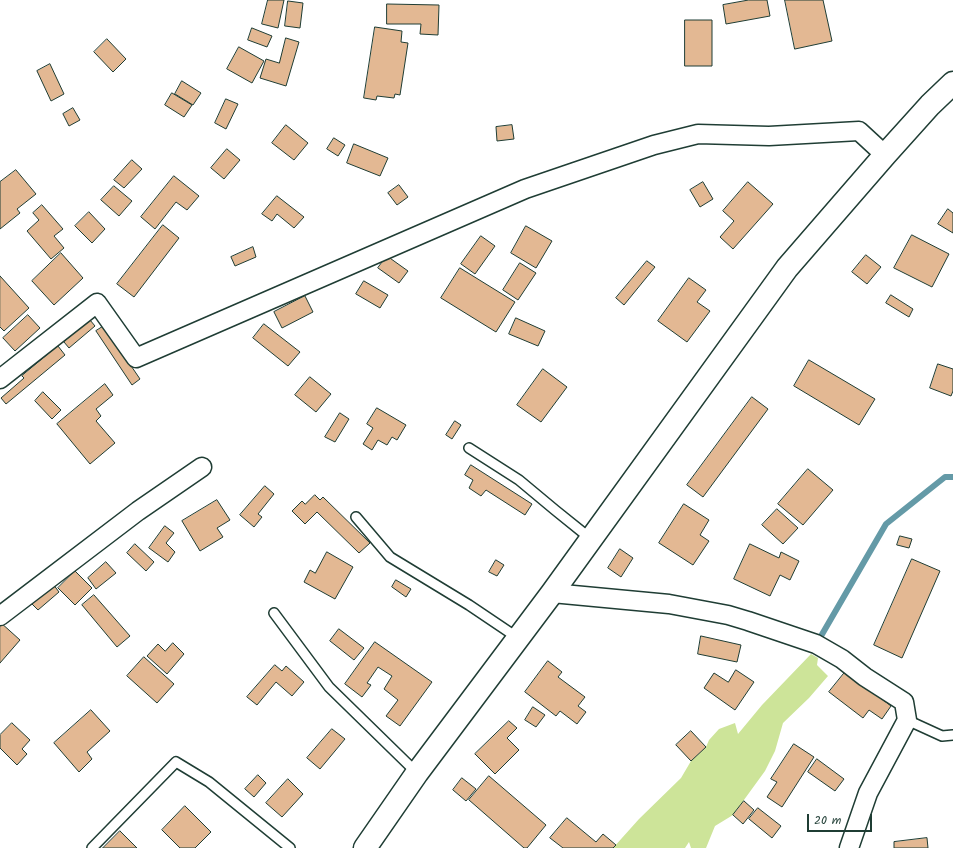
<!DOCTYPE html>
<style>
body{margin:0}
#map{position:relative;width:953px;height:848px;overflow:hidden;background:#fff;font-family:Kalam,sans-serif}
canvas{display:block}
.scale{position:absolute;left:807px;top:814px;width:65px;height:18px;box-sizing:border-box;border:2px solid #1f3d34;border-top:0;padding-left:5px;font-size:12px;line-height:14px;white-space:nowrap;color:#1f3d34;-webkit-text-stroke:3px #fff;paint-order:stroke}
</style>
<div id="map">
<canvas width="953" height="848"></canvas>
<div class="scale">20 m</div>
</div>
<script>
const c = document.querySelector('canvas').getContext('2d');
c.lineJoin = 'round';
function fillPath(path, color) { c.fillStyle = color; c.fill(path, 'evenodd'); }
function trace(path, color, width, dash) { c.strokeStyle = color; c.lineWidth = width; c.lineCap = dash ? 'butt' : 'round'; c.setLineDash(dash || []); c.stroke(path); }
const green = new Path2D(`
 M811 654 818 658 817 665 828 676 809 698 783 723 775 751 765 771 733 815 715 826 706 848H691L689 842 685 848H613L639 819 681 778 691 761 706 747 709 740 719 729 735 723 738 734 762 705Z`);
const stream = new Path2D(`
 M817 643 886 524 945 477H953`);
const building = new Path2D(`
 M268 0H284L278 28 262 24Z
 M749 0H767L770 16 726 24 723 5Z
 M785 0H823L832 41 795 49Z
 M288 1 303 3 300 28 285 26Z
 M387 4 439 5 438 35 420 34 421 24H387Z
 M685 20H712V66H685Z
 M375 27 402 31 401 42 408 43 400 95 395 94 394 98 377 96 376 100 364 98Z
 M252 28 272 36 267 47 248 40Z
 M286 38 299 42 286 86 260 78 266 59 279 63Z
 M107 39 126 59 113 72 94 52Z
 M239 47 264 61 252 83 227 69Z
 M50 64 64 94 51 101 37 71Z
 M182 81 201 93 193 105 175 94Z
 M172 93 192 105 184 117 165 105Z
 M226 99 238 104 226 129 215 123Z
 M73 108 80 120 69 126 63 114Z
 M286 125 308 143 294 160 272 143Z
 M512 125 514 139 497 141 496 127Z
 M334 138 345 145 338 156 327 149Z
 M354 144 388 158 380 176 347 163Z
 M227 149 240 160 224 179 211 168Z
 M132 160 142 169 124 188 114 180Z
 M16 170 36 194 17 209 20 213 0 229V182Z
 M174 176 199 196 187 210 176 202 155 229 141 217Z
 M703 182 713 199 700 207 690 190Z
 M748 182 773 204 733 249 720 237 734 221 723 211Z
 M399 185 408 197 397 205 388 193Z
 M114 186 132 201 119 216 101 200Z
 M277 196 304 217 294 228 277 214 272 221 262 214Z
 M42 205 63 229 54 236 64 248 51 259 27 231 39 220 33 213Z
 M948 209 953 213V233L938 224Z
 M89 212 105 229 92 243 75 226Z
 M163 225 179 238 134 297 117 284Z
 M526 226 552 241 536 268 511 253Z
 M912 235 949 254 932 287 894 268Z
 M481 236 495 246 475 274 461 264Z
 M253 247 256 257 235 266 231 257Z
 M61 253 83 278 54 305 32 281Z
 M866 255 881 267 867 284 852 272Z
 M387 256 408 271 399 283 378 268Z
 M647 261 655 267 624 305 616 298Z
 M520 263 536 273 518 300 503 290Z
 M460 268 515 302 496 332 441 298Z
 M0 276 29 308 4 331 0 327Z
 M689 278 706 290 697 302 710 311 687 342 658 321Z
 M364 281 388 295 380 308 356 294Z
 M891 295 913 309 909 317 886 303Z
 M305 296 313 312 282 328 274 312Z
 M28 315 40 328 15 351 3 338Z
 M516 318 545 331 538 346 509 334Z
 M90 320 95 326 69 348 64 342Z
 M264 324 300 352 288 366 253 338Z
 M104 326 140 379 132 385 96 331Z
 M58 346 65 355 6 404 1 398 24 378 22 376Z
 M809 360 875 399 859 425 794 386Z
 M938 364 953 369V391L951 396 930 388Z
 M543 369 567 387 541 422 517 405Z
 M310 377 331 394 316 412 295 395Z
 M105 384 113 395 96 409 101 416 96 421 115 443 90 464 57 424Z
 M43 392 61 410 52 419 35 401Z
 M752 397 768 409 703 497 687 485Z
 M377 408 406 425 397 440 392 437 387 445 378 440 372 450 363 444 373 428 367 424Z
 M340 413 349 419 335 442 325 437Z
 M455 421 461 425 452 439 446 435Z
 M471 465 532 504 525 515 486 490 481 496 469 488 473 480 465 475Z
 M808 469 833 490 803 525 778 504Z
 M265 486 274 494 258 514 262 517 254 527 240 515Z
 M315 495 320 500 323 497 370 543 359 553 317 512 305 524 292 511 302 501 305 504Z
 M217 500 230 520 217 528 223 537 200 551 182 521Z
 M684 504 709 520 700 535 709 541 693 565 659 543Z
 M777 509 798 528 783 544 762 525Z
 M165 526 174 533 166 543 175 552 168 562 149 548Z
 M900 536 912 539 909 548 897 545Z
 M135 544 154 562 146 571 127 553Z
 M750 544 779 558 781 552 799 561 790 580 780 575 770 596 734 579Z
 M620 549 633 558 621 577 608 568Z
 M327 552 353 567 335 599 304 582 310 570 315 573Z
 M912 559 940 571 902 658 874 645Z
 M496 560 504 565 497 576 489 572Z
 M106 562 116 573 96 589 88 578Z
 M75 571 92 588 75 605 58 588Z
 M396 580 411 589 406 597 392 587Z
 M53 584 59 592 38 610 31 603Z
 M94 595 130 636 117 647 82 605Z
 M0 622 20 640 0 663Z
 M339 629 364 648 354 660 330 641Z
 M701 636 741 645 737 662 698 654Z
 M375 642 432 682 400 726 386 716 398 700 384 689 392 676 378 667 367 683 371 685 362 697 345 684Z
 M173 643 184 654 167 674 147 656 158 644 165 651Z
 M144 657 174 684 157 703 127 676Z
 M548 661 562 672 558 677 585 697 578 706 586 712 577 724 560 711 556 716 525 692Z
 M275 665 282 671 286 666 304 682 292 696 276 682 257 705 247 697Z
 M736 670 754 682 735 710 704 688 714 673 728 682Z
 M846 671 891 706 882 719 869 710 863 718 829 692Z
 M533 707 545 715 536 727 525 720Z
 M91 710 110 731 87 752 92 759 79 772 54 743Z
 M509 721 517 728 507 738 519 750 495 774 475 754Z
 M12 723 30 740 22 749 27 754 17 765 0 748V735Z
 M332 729 345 739 320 769 307 758Z
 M691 731 706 747 691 761 676 745Z
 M794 744 814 757 782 807 767 797 777 782 771 779Z
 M817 759 844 779 835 791 808 772Z
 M258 775 266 783 254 797 245 789Z
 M489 776 546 825 527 848H524L469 800Z
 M462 778 476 789 466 801 453 790Z
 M288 779 303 794 282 817 266 803Z
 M744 801 754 810 743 824 733 815Z
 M185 806 211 832 195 848H180L162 830Z
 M758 808 781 826 772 838 749 819Z
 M567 818 596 842 603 834 616 845 613 848H563L550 838Z
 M120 831 137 848H103Z
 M927 838 928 848H894V842Z`);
const service = new Path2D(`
 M469 448 519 480 555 510 591 539
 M356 517 390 557 469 605 518 638
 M274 613 329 687 417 773
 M907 720 942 736 953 735
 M92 848 176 762 209 782 290 848`);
const minor = new Path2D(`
 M0 379 97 303 136 358 525 189 654 145 698 134 769 136 859 131 885 155
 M552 593 669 604 728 615 748 621 816 644 842 659 865 677 904 702 907 720 868 793 849 848
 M0 616 138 511 202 467`);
const secondary = new Path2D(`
 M365 848 417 773 552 593 787 268 885 155 930 105 953 83`);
fillPath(green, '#cde499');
trace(stream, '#649aa7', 6);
fillPath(building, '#e3b893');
trace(building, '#1f3d34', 1);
trace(service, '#1f3d34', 12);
trace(minor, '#1f3d34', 21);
trace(secondary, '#1f3d34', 25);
trace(service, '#fff', 9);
trace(minor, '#fff', 18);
trace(secondary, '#fff', 22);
</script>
